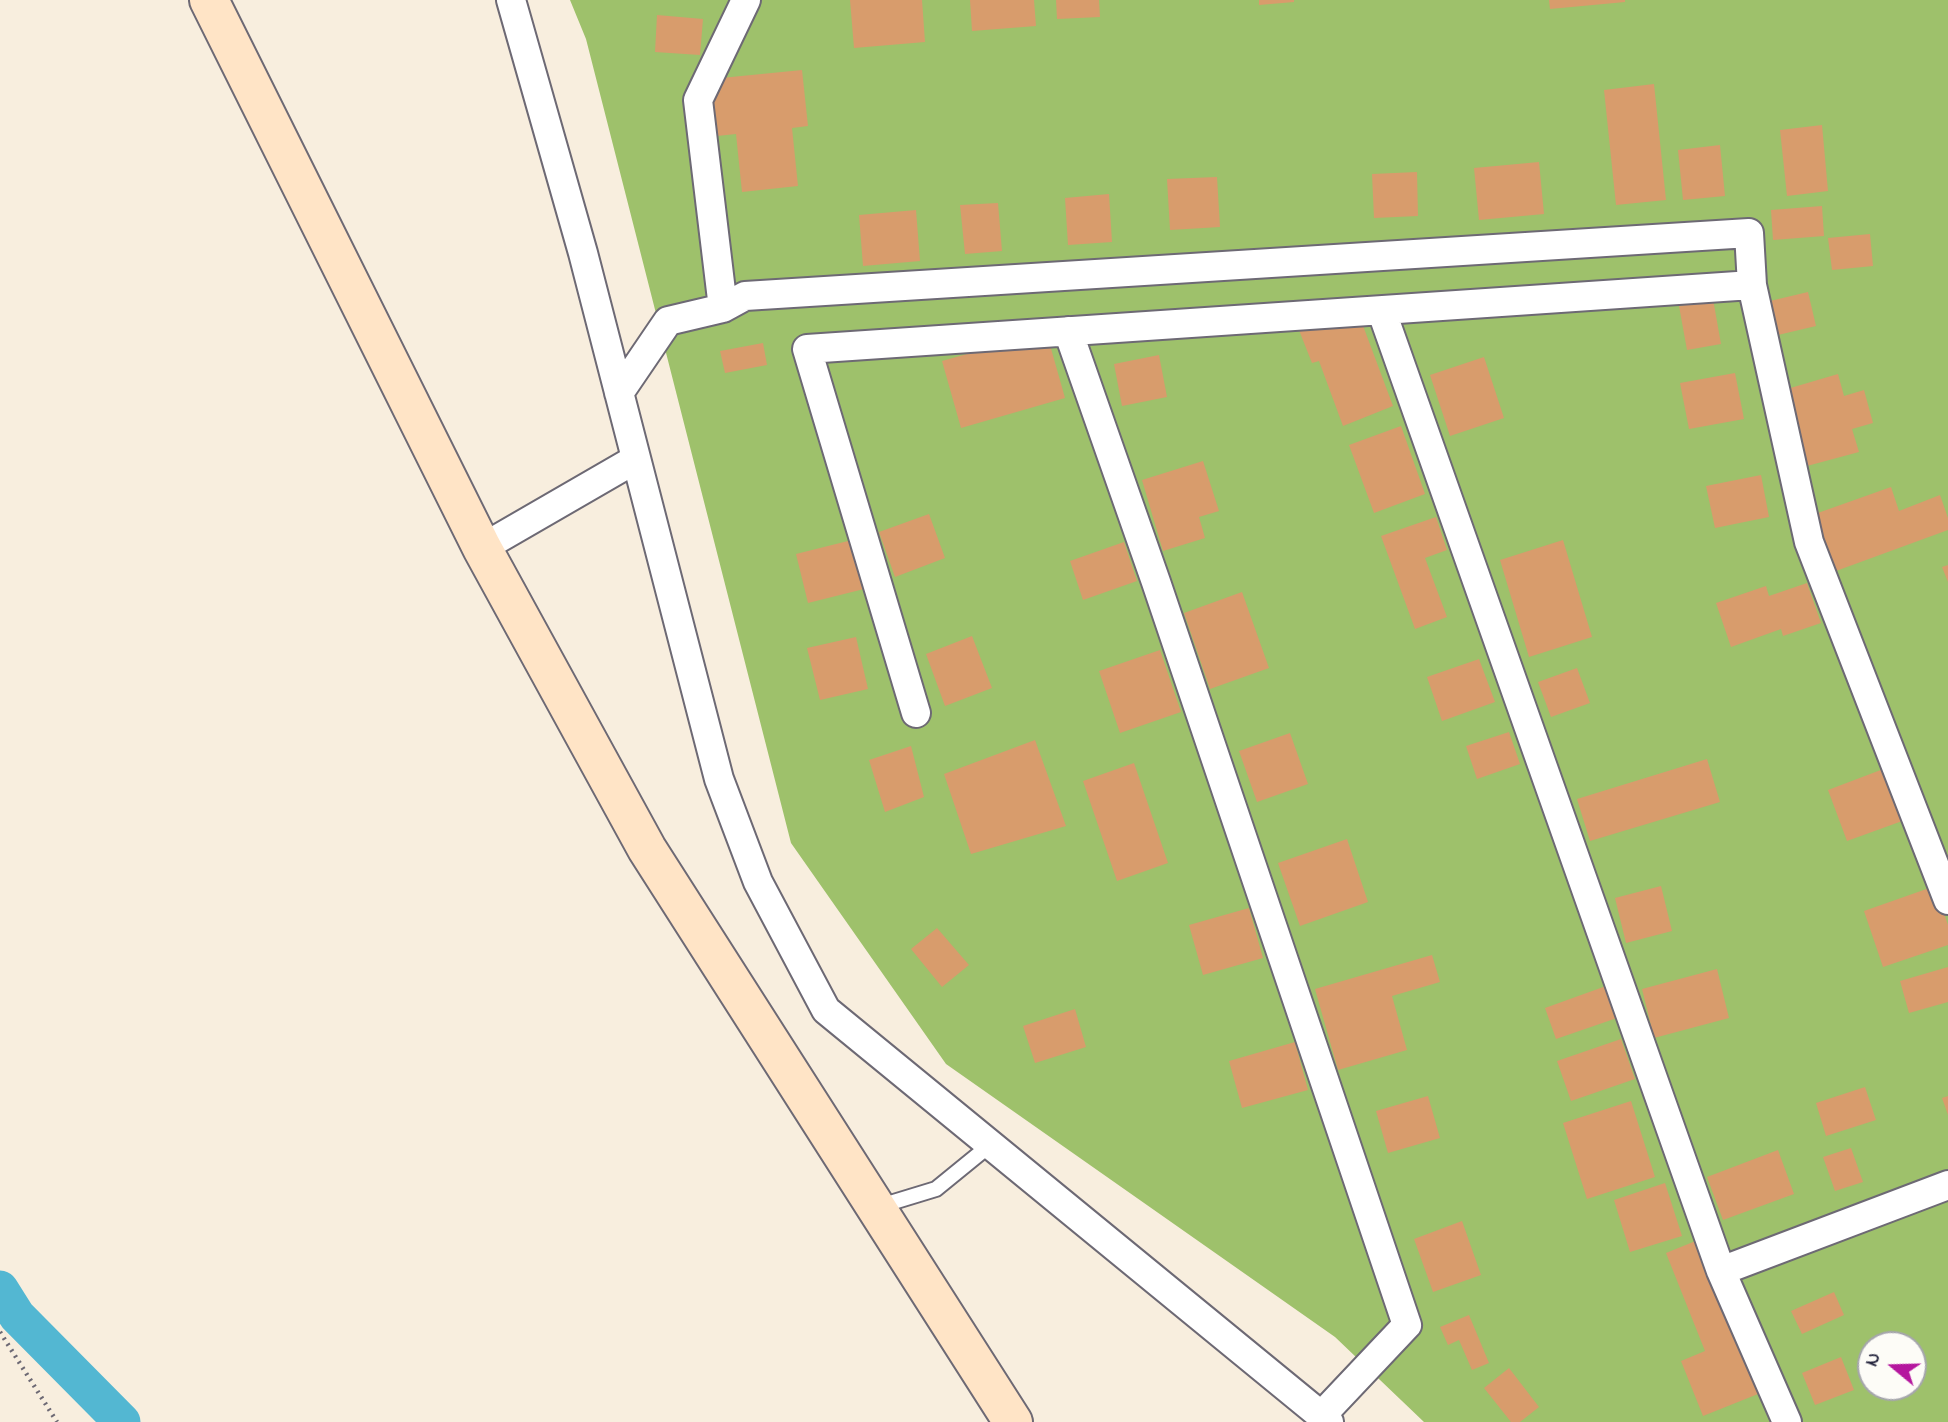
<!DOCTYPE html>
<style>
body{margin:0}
#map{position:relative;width:1948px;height:1422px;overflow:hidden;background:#f8eede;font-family:"Indie Flower",sans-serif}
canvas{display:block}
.north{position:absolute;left:1857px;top:1331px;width:70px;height:70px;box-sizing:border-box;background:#fdfcf7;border:2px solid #a5a5ac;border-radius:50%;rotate:289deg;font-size:19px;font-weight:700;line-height:28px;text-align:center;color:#22223b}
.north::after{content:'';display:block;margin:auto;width:24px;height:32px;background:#b5179e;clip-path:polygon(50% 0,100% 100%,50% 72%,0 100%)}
</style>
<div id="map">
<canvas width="1948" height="1422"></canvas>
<div class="north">N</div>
</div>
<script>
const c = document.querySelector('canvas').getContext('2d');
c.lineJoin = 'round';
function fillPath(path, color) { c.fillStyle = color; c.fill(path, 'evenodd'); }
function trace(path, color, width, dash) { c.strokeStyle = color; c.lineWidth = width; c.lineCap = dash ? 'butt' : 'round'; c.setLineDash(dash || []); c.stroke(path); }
const green = new Path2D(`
 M570 0H1948V1422H1424L1335 1337 946 1064 791 843 586 39ZM1871 1345H1913V1387H1871Z`);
const canal = new Path2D(`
 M0 1289 17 1316 122 1422`);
const building = new Path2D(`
 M850 0H922L925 42 854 48Z
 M970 0H1034L1036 26 972 31Z
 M1056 0H1099L1100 17 1057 19Z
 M1259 0H1294V2L1259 5Z
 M1549 0H1625V2L1550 9Z
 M657 15 703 19 700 55 655 52Z
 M802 70 808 126 792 128 798 186 742 192 736 134 717 136 711 79Z
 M1654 84 1666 200 1616 205 1604 90Z
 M1822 125 1828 191 1787 196 1780 130Z
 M1720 145 1725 196 1683 200 1678 150Z
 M1539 162 1544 214 1479 220 1474 168Z
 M1417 172 1418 216 1374 218 1372 174Z
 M1217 177 1220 227 1170 230 1167 179Z
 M1109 194 1112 242 1068 245 1065 198Z
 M998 203 1002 251 965 254 960 205Z
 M1822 206 1824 236 1773 240 1771 210Z
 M916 210 920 261 863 266 859 215Z
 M1870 234 1873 266 1832 270 1828 238Z
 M1808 292 1816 326 1778 335 1770 301Z
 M1713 299 1721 344 1687 350 1679 306Z
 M1359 315 1393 406 1343 426 1319 361 1312 363 1295 320Z
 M1031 336 1035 349 1050 345 1065 398 961 428 942 361Z
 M763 343 767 365 725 373 720 351Z
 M1159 355 1167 397 1122 406 1114 364Z
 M1484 357 1504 418 1450 436 1430 375Z
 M1735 373 1744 419 1689 429 1680 383Z
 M1838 374 1844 396 1864 390 1873 423 1852 429 1859 452 1807 466 1787 389Z
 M1401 426 1425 494 1374 513 1349 445Z
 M1203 461 1219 511 1199 517 1205 538 1163 551 1142 480Z
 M1761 475 1769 517 1715 528 1706 486Z
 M1891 487 1899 511 1940 495 1948 518V530L1836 571 1815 514Z
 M929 514 945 558 895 577 879 532Z
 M1436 517 1447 550 1425 558 1447 617 1415 629 1381 536Z
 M852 540 864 589 808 603 796 554Z
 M1563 540 1592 637 1529 657 1500 560Z
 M1124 542 1137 581 1083 600 1070 561Z
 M1948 565V582L1942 567Z
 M1807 583 1821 623 1783 636 1781 629 1731 647 1716 603 1766 586 1769 596Z
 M1242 592 1269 668 1210 689 1184 613Z
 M972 636 992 688 945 706 926 654Z
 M856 637 868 689 820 700 807 648Z
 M1160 650 1181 712 1120 733 1099 671Z
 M1479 659 1495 702 1442 721 1427 677Z
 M1577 668 1590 703 1551 717 1538 682Z
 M1509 732 1520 764 1477 779 1466 746Z
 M1290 733 1308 784 1257 802 1239 751Z
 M1035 740 1066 826 971 854 944 774Z
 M911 746 924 797 885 812 869 760Z
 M1707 759 1720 802 1590 841 1577 799Z
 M1134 763 1168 863 1117 881 1083 781Z
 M1886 768 1905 820 1847 841 1828 790Z
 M1347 839 1368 902 1300 926 1278 863Z
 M1661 886 1672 931 1626 943 1615 898Z
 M1935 886 1948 925V945L1883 967 1864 911Z
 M1249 908 1263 958 1203 975 1189 925Z
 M937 928 969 965 942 987 911 949Z
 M1432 955 1440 982 1392 996 1407 1050 1338 1070 1315 989Z
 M1948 967V1002L1909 1013 1900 981Z
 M1717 969 1729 1018 1654 1038 1642 989Z
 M1606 986 1617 1018 1556 1039 1545 1008Z
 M1075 1009 1086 1047 1035 1063 1023 1026Z
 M1621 1039 1635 1079 1571 1101 1557 1061Z
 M1295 1042 1308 1090 1242 1108 1229 1061Z
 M1865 1087 1876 1120 1826 1136 1816 1103Z
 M1428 1096 1440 1138 1388 1153 1376 1111Z
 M1948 1096V1115L1942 1098Z
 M1631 1101 1655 1177 1587 1199 1563 1123Z
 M1851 1148 1863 1182 1835 1191 1823 1157Z
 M1778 1150 1794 1194 1723 1220 1707 1177Z
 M1665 1183 1682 1236 1630 1252 1614 1200Z
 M1462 1221 1481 1275 1433 1292 1414 1239Z
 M1698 1240 1758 1394 1703 1416 1681 1361 1705 1351 1666 1253Z
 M1834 1292 1844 1315 1802 1334 1791 1311Z
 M1469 1315 1489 1363 1472 1370 1459 1340 1448 1345 1440 1327Z
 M1841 1357 1854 1390 1815 1405 1802 1373Z
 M1509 1368 1539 1407 1520 1422H1511L1484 1388Z`);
const path = new Path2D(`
 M0 1332 57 1422`);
const service = new Path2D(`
 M877 1207 936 1189 990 1145`);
const minor = new Path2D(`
 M511 0 583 253 719 779 758 882 826 1010 1329 1422
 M723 308 745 296 1749 233 1752 285 1809 542 1948 900
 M1382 312 1721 1271 1787 1422
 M1068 331 1156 582 1407 1325 1321 1416
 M619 393 668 321 723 308 698 100 746 0
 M482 548 636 459
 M916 713 807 349 1752 285
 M1721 1271 1948 1185`);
const secondary = new Path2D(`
 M209 0 482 548 647 849 1013 1422`);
fillPath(green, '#9ec16b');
trace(canal, '#53b7d2', 37);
fillPath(building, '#d89c6c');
trace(service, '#6d6974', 18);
trace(minor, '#6d6974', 32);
trace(secondary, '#6d6974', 42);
trace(path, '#6d6974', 4.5, [2, 5]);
trace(service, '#fff', 14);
trace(minor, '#fff', 28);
trace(secondary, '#ffe4c6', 38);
</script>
